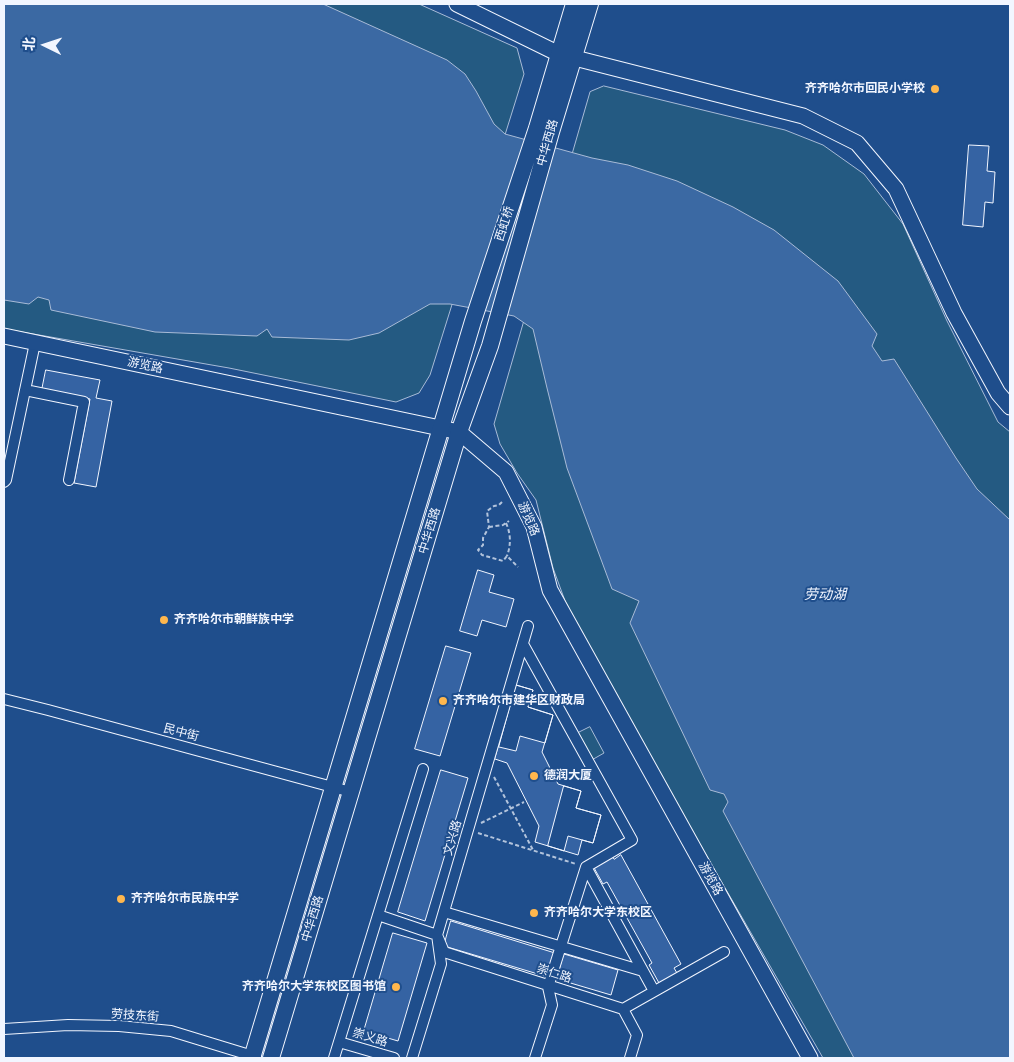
<!DOCTYPE html>
<meta charset="utf-8">
<style>
body{margin:0}
#map{position:relative;width:1014px;height:1062px;overflow:hidden;background:#1f4e8c;font-family:"Times New Roman","Noto Sans SC",serif}
canvas{display:block}
.frame{position:absolute;inset:0;border:5px solid #f2f6ff;pointer-events:none}
.north{position:absolute;left:20px;top:20px;width:50px;height:50px;-webkit-text-stroke:4px #1f4e8c;paint-order:stroke;rotate:274deg;font-size:14px;font-weight:700;line-height:20px;text-align:center;color:#f2f6ff}
.north::after{content:'';display:block;margin:auto;width:18px;height:22px;background:#f2f6ff;clip-path:polygon(50% 0,100% 100%,50% 72%,0 100%)}
</style>
<div id="map">
<canvas width="1014" height="1062"></canvas>
<div class="frame"></div>
<div class="north">北</div>
</div>
<script>
const c = document.querySelector('canvas').getContext('2d');
c.lineJoin = 'round';
function fillPath(path, color) { c.fillStyle = color; c.fill(path, 'evenodd'); }
function trace(path, color, width, dash) { c.strokeStyle = color; c.lineWidth = width; c.lineCap = dash ? 'butt' : 'round'; c.setLineDash(dash || []); c.stroke(path); }
function label(font, color, halo, rows, align = 'center') {
  c.font = font + ' "Times New Roman","Noto Sans SC",serif'; c.lineWidth = 4; c.setLineDash([]); c.textBaseline = 'middle'; c.strokeStyle = halo; c.fillStyle = color; for (const [text, x, y, turn = 0] of rows) {
    c.save(); c.translate(x, y); c.rotate((+turn || 0) * Math.PI / 180); c.textAlign = isNaN(turn) ? turn : align; if (halo) c.strokeText(text, 0, 0); c.fillText(text, 0, 0); c.restore();
  }
}
const green = new Path2D(`
 M4 4H419L517 48 524 74 430 375 419 393 396 402 229 368 16 331H4Z
 M604 86 785 130 823 145 864 174 903 224 947 321 998 422 1010 432V1058H823L603 676 568 609 553 568 536 500 517 473 500 444 494 424 590 92Z
 M590 727 604 753 590 761 576 734Z`);
const water = new Path2D(`
 M4 4H323L447 60 465 74 476 91 494 124 505 134 592 158 628 165 677 181 733 207 774 230 838 281 877 334 872 346 882 361 894 359 956 458 977 489 1010 520V1058H854L723 811 728 802 724 794 710 790 630 623 639 601 612 589 567 468 547 388 533 329 514 316 450 304H430L379 333 349 340 272 337 267 329 257 336 155 332 51 310 49 300 38 297 29 304 4 300Z`);
const building = new Path2D(`
 M969 145 989 146 987 171 995 172 993 203 985 202 983 227 963 225Z
 M46 370 100 380 96 398 112 401 96 487 74 483 90 399 42 390Z
 M478 570 494 575 489 592 514 599 506 627 482 620 477 636 460 631Z
 M446 646 471 653 440 756 415 749Z
 M516 685 533 690 528 707 553 715 545 743 520 736 516 751 499 747Z
 M516 685 533 690 528 707 553 715 542 752 558 784 581 791 576 808 601 815 593 843 582 840 578 855 535 842 539 826 507 763 495 759Z
 M441 770 468 778 425 921 398 912Z
 M564 786 581 791 576 808 601 815 593 843 568 836 564 851 548 846Z
 M621 855 681 964 674 968 677 973 659 983 649 965 652 963 607 882 603 884 593 866 612 856 614 859Z
 M451 921 555 953 548 977 444 946Z
 M393 933 427 943 398 1041 364 1031Z
 M564 954 618 970 611 995 557 979Z`);
const path = new Path2D(`
 M502 502 499 505 494 506 487 511 489 527 483 538V545L478 550 482 555 503 561 507 556 518 567
 M506 523C511 534 511 545 507 556
 M489 527 503 525 509 521
 M494 777 533 850
 M481 823 524 802
 M478 833 576 864`);
const street = new Path2D(`
 M25 390 84 402 69 480
 M4 482 6 480 35 343
 M523 644 632 840 586 867
 M4 699 48 710 351 792
 M586 867 654 991
 M444 912 643 971
 M378 915 437 935 444 952 623 1009 724 952
 M623 1009 637 1035 630 1058
 M4 1029 68 1025 119 1026 171 1031 256 1057
 M339 1042 394 1058
 M334 1058 423 769
 M412 1058 441 964 437 935 528 626
 M535 1058 552 1005 548 987 586 867`);
const secondary = new Path2D(`
 M457 4 559 54 803 116 857 143 896 189 954 313 998 393 1010 407
 M4 336 459 432 506 472 534 527 550 590 810 1058`);
const primary = new Path2D(`
 M252 1058 473 321 537 128 574 4
 M271 1058 459 432 490 346 551 132 590 4`);
const markers = [
 [935,89,5,"#ffb74d"],
 [164,620,5,"#ffb74d"],
 [443,701,5,"#ffb74d"],
 [534,776,5,"#ffb74d"],
 [121,899,5,"#ffb74d"],
 [534,913,5,"#ffb74d"],
 [396,987,5,"#ffb74d"]
];
const poiNames = [
 ["齐齐哈尔市回民小学校",925,89,"right"],
 ["齐齐哈尔市朝鲜族中学",174,620],
 ["齐齐哈尔市建华区财政局",453,701],
 ["德润大厦",544,776],
 ["齐齐哈尔市民族中学",131,899],
 ["齐齐哈尔大学东校区",544,913],
 ["齐齐哈尔大学东校区图书馆",386,987,"right"]
];
const streetNames = [
 ["中华西路",548,143,-74],
 ["西虹桥",505,224,-72],
 ["游览路",145,366,12],
 ["游览路",528,519,67],
 ["中华西路",430,531,-73],
 ["民中街",181,733,15],
 ["文兴路",453,838,-74],
 ["游览路",710,879,61],
 ["中华西路",313,919,-73],
 ["崇仁路",554,974,18],
 ["劳技东街",135,1016,4],
 ["崇义路",370,1038,17]
];
const waterNames = [
 ["劳动湖",825,595]
];
fillPath(green, '#245a82');
trace(green, '#a8bbd7', 1);
fillPath(water, '#3b69a3');
trace(water, '#a8bbd7', 1);
fillPath(building, '#3563a3');
trace(building, '#f2f6ff', 1);
trace(street, '#f2f6ff', 12);
trace(secondary, '#f2f6ff', 17);
trace(primary, '#f2f6ff', 18);
trace(path, '#b3c4dc', 2, [4, 2.5]);
trace(street, '#1f4e8c', 10);
trace(secondary, '#1f4e8c', 15);
trace(primary, '#1f4e8c', 16);
for (const [x, y, r, color] of markers) { const dot = new Path2D(); dot.arc(x, y, r, 0, 2 * Math.PI); c.fillStyle = color; c.fill(dot); trace(dot, '#1f4e8c', 2); }
label('bold 12px', '#f2f6ff', '#1f4e8c', poiNames, 'left');
label('12px', '#f2f6ff', '#1f4e8c', streetNames);
label('italic 14px', '#f2f6ff', '#1f4e8c', waterNames);
</script>
